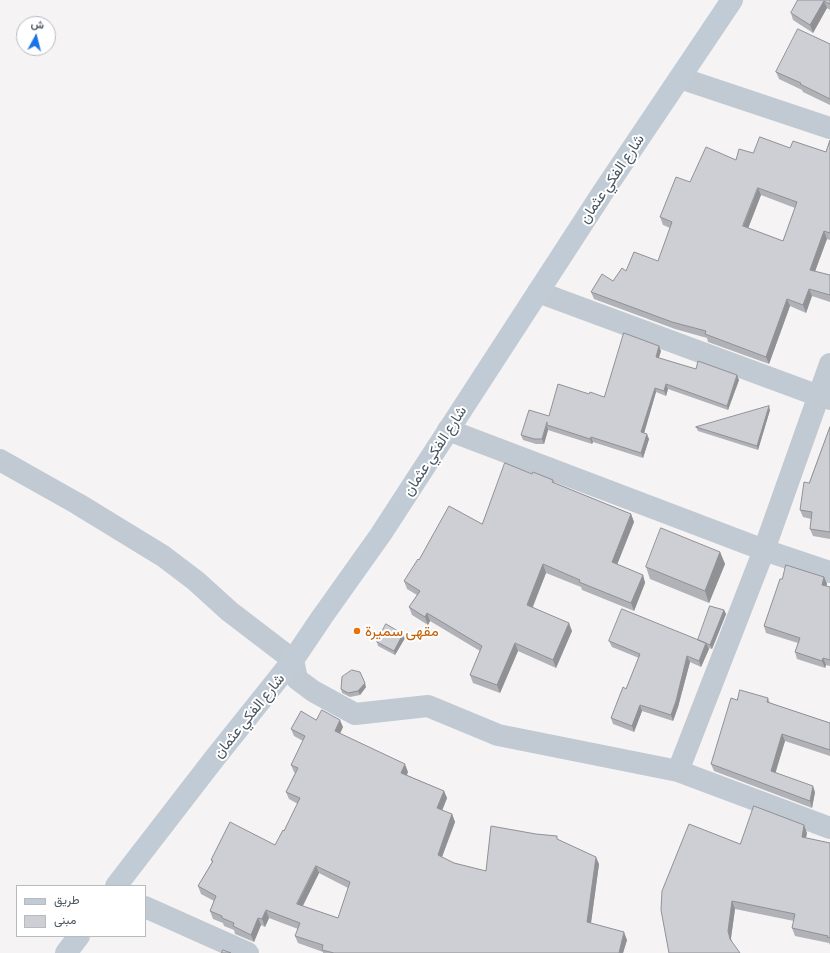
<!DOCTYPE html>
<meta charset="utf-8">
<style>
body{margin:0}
#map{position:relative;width:830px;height:953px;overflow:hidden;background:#f5f3f3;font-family:"Alegreya Sans",Vazirmatn,sans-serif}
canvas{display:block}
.legend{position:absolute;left:16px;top:885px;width:130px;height:52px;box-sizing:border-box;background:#fff;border:1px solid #b7bbc0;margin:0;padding:5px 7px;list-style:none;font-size:12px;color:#4a5661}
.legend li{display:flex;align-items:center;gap:8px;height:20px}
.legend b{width:20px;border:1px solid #b7bbc0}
.north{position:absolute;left:16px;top:16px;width:40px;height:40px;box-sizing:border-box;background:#fff;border:1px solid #b7bbc0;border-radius:50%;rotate:7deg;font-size:11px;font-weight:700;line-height:16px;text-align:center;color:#4a5661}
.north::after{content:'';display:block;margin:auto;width:14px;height:18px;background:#1a73e8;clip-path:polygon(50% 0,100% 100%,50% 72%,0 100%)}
</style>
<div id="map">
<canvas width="830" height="953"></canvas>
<ul class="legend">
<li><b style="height:5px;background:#c1cbd6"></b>طريق</li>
<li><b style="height:11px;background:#cdcfd5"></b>مبنى</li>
</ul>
<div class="north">ش</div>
</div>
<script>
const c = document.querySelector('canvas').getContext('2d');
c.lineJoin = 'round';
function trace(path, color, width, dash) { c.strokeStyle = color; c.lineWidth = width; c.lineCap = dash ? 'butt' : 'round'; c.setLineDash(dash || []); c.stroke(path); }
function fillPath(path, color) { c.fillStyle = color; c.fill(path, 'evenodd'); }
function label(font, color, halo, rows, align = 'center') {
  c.font = font + ' "Alegreya Sans",Vazirmatn,sans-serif'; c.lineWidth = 4; c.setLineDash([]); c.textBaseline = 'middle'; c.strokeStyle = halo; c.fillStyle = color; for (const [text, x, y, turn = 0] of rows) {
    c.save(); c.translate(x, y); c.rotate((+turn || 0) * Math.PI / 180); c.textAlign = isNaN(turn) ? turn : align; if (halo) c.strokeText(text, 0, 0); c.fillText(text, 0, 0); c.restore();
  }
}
const street = new Path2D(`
 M680 78 830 128
 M538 292 819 396 830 399
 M448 430 764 550 830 572
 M0 460 78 504 163 556 196 581 229 611 293 660 297 679 313 691 355 714 428 706 498 735 678 771 830 828
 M678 771 764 550 830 364
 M145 907 248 953`);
const secondary = new Path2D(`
 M116 886 214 759 293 660 322 617 381 534 603 192 732 0
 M66 953 79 936`);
const wall = new Path2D(`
 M798 0H830V10L827 8 813 33 793 20 791 13Z
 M830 44V105L803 92 802 90 779 79 776 72Z
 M830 140V240L827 239 815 271 830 275V302L812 296 806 313 790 306 769 364 708 342 707 338 675 329 594 299 591 292 613 281 626 271 658 261 670 228 663 225 660 217 690 182 736 160 753 153 790 148 826 152ZM761 195 795 208 783 241 748 228Z
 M661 351 659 358 696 369 739 380 728 410 668 389 666 396 656 392 644 433 649 439 643 458 593 442 592 444 548 430 544 444H536L523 440 521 435 549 416 589 394 604 397Z
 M770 410 758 450 698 431 696 427Z
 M830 427V539L813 536 810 529 811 519 803 517 800 510 809 483Z
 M532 474 553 480 555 483 631 514 634 522 617 564 643 575 645 583 634 611 582 590 581 587 546 573 533 607 572 631 556 668 518 651 500 693 473 683 470 675 480 651 430 621 428 625 412 615 409 607 417 595 407 589 404 581 482 524Z
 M720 552 725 564 709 603 650 579 646 567Z
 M824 577 827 584 826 586 830 587V666L826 665 825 668 797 659 795 652 798 643 766 633 764 626 782 579Z
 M724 610 726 614 712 649 708 648 709 649 701 667 690 662 678 707 673 721 642 711 634 732 613 724 611 718 626 689 639 658 612 647 609 641 698 640Z
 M405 638 395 655 378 646 377 642Z
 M366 687 360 695 350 697 342 693 341 689Z
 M768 698 770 703 830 723V756L785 741 775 772 815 792 812 808 714 771 711 764 737 700Z
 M316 720 343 727 340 734 408 772 407 775 444 791 447 798 442 810 452 814 455 822 442 857 454 863 486 871 559 840 599 864 591 923 627 940 623 953H323V952L298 943 295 936 298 929 269 918 265 927 261 925 254 942 235 934 234 930 224 926 223 923 213 919 210 911 214 901 201 894 198 886 212 862 211 860 275 845 284 831 298 804 289 799 286 792 295 773 294 772 291 765 303 741 294 736 291 729ZM319 873 348 888 338 918 303 906Z
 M807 833 806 838 830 843V945L829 943 795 936 792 928 794 921 735 909 731 938V941L669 953 740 844Z`);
const shadedWall = new Path2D(`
 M824 1 827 8 813 33 810 25Z
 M758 188 761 195 746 234 743 226Z
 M824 231 827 239 813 277 810 270Z
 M809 289 812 296 806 313 803 305Z
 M787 299 790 306 769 364 766 357Z
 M659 346 661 351 657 362 656 357Z
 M737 375 739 380 728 410 727 406Z
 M666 384 668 389 666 396 664 391Z
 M655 388 656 392 643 437 641 432Z
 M769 406 770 410 758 450 757 446Z
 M547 425 548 430 544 444 542 439Z
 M647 434 649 439 643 458 641 453Z
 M591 437 593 442 592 444 590 439Z
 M631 514 634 522 615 570 612 562Z
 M720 552 725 564 709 603 705 591Z
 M543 564 546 573 530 613 527 605Z
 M643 575 645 583 634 611 631 603Z
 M824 577 827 584 825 592 822 585Z
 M724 610 726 614 712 649 710 645Z
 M427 613 430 621 428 625 425 617Z
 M569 623 572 631 556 668 553 660Z
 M403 634 405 638 395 655 394 651Z
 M515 643 518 651 500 693 497 685Z
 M706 643 709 649 701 667 699 661Z
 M687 656 690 662 678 707 673 721 671 715Z
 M823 658 826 665 825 668 822 661Z
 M365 683 366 687 360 695 358 691Z
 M640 705 642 711 634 732 632 726Z
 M340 720 343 727 337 739 335 731Z
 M782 734 785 741 774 778 771 771Z
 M405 764 408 772 404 780 401 773Z
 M813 786 815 792 812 808 810 801Z
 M444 791 447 798 440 816 437 808Z
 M452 814 455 822 440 862 438 855Z
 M804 825 807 833 804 845 802 837Z
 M596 857 599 864 590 930 587 922Z
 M316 866 319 873 300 911 297 904Z
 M732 901 735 909 731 938 733 947 730 939 728 931Z
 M266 910 269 918 265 927 262 919Z
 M258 918 261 925 254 942 251 935Z
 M624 932 627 940 623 953H619Z`);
const building = new Path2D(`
 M798 0H830V4L824 1 810 25 791 13Z
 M798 29 830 44V99L800 84 801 83 776 72Z
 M760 137 790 148 793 141 826 152 830 140V233L824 231 810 270 830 275V295L809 289 803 305 787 299 766 357 705 334 706 331 672 322 591 292 602 274 613 281 622 268 626 271 634 252 658 261 672 222 660 217 676 177 690 182 706 147 736 160 739 149 753 153ZM758 188 797 202 783 241 743 226Z
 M624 333 659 346 656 357 696 369 698 361 737 375 727 406 666 384 664 391 655 388 641 432 647 434 641 453 591 437 590 439 547 425V422L542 439H534L521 435 529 410 549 416 558 384 589 394 590 392 604 397Z
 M769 406 757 446 696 427Z
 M830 427V532L810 529 812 512 800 510 804 482 809 483Z
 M505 463 532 474 533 472 553 480 552 482 631 514 612 562 643 575 631 603 579 582 580 580 543 564 527 605 569 623 553 660 515 643 497 685 470 675 482 646 427 613 425 617 409 607 420 591 404 581 418 559 419 560 449 506 482 524Z
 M661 528 720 552 705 591 646 567Z
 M786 565 824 577 822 585 830 587V660L823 658 822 661 795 652 800 638 764 626 780 579H782Z
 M710 606 724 610 710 645 698 640Z
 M622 609 706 643 699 661 687 656 676 701 671 715 640 705 632 726 611 718 623 687 626 689 640 654 609 641Z
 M386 624 403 634 394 651 377 642Z
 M352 670 360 672 365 683 358 691 348 693 341 689 342 677Z
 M740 690 768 698 767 702 830 723V750L782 734 771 771 813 786 810 801 711 764 731 698 737 700Z
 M322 710 340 720 335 731 405 764 401 773 444 791 437 808 452 814 438 855 454 863 486 871 491 826 536 834 557 836V839L596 857 587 922 624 932 619 953H334L322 950 323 945 295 936 300 923 266 910 262 919 258 918 251 935 233 926 234 923 222 918V916L210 911 216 896 198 886 213 861 211 860 230 822 275 845 283 830 284 831 300 798 286 792 298 768 291 765 305 736 291 729 301 711 316 720ZM316 866 350 882 338 918 297 904Z
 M754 806 804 825 802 837 830 843V938L827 937 828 936 792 928 795 914 732 901 728 931 730 939 740 953H669L661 910 662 891 689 824 740 844Z
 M223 950 231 953H222Z`);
const markers = [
 [357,631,4,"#e8710a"]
];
const streetNames = [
 ["شارع الفكي عثمان",612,179,-56],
 ["شارع الفكي عثمان",435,451,-57],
 ["شارع الفكي عثمان",249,716,-51]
];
const foodNames = [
 ["مقهى سميرة",365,631]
];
trace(street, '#c1cad2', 22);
trace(secondary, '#c1cbd6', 22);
fillPath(wall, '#b0b2b7');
fillPath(shadedWall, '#909195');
fillPath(building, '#cdcfd5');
trace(building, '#909195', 1);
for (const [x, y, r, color] of markers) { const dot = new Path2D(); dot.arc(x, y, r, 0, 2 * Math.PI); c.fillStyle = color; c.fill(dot); trace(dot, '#fff', 1.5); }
label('15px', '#4a5661', '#fff', streetNames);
label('15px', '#c56008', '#fff', foodNames, 'left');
</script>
